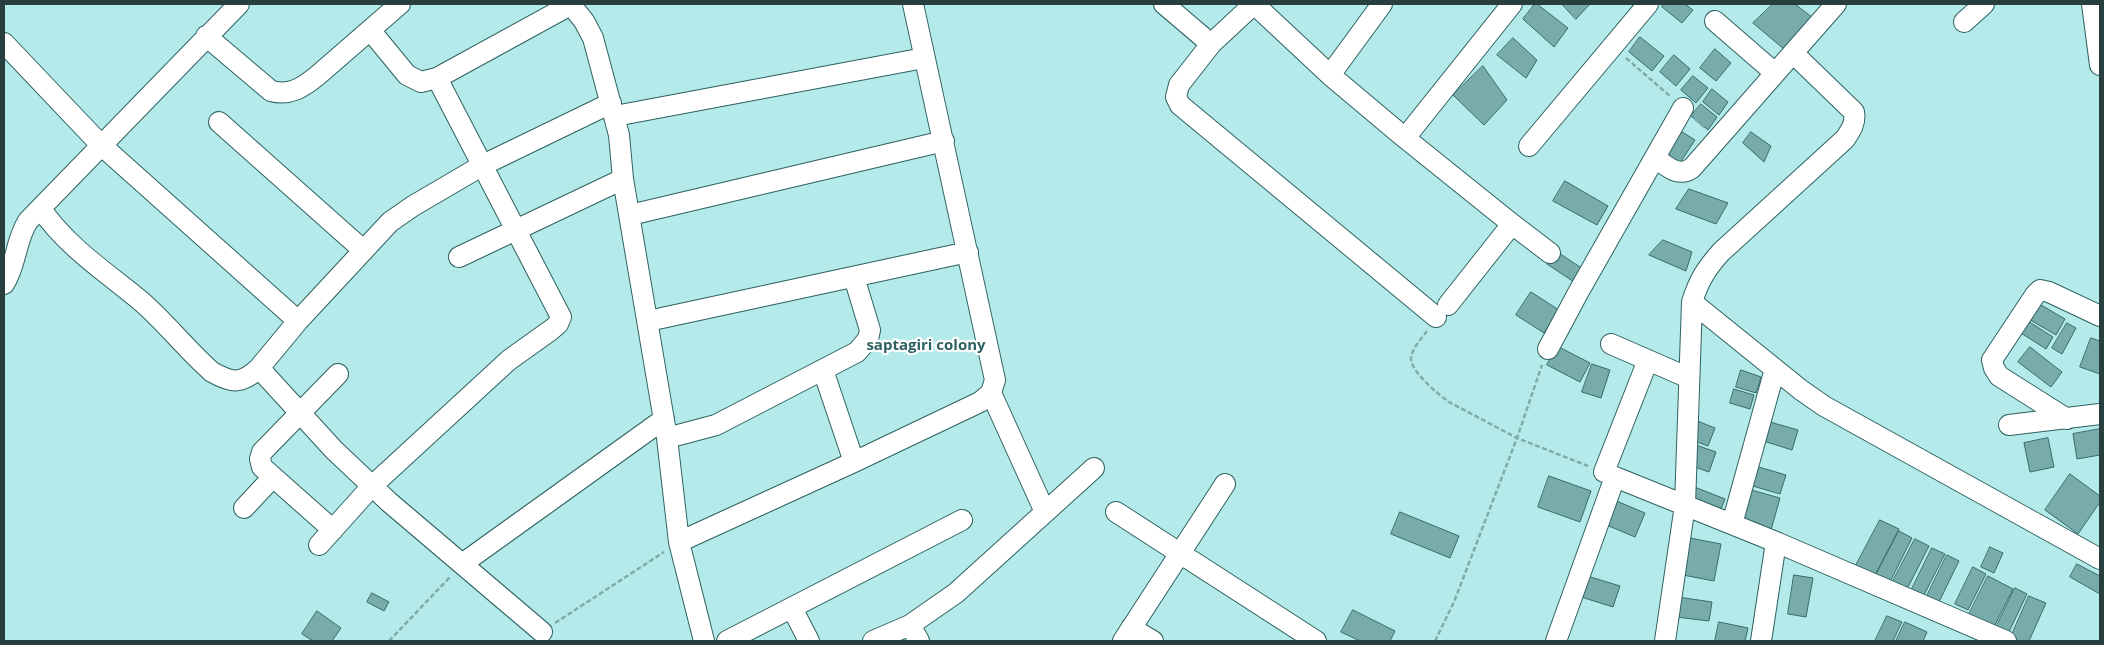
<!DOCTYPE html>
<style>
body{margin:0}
#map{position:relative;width:2104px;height:645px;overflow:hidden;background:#b4eae9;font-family:"Open Sans",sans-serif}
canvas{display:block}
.frame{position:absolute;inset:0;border:5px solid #293f3f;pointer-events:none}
</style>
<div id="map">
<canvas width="2104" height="645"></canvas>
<div class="frame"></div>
</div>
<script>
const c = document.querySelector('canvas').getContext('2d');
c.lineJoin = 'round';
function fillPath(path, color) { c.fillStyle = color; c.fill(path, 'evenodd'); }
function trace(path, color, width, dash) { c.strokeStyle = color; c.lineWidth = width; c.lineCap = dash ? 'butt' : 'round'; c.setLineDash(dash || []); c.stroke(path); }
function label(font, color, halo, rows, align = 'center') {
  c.font = font + ' "Open Sans",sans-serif'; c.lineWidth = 4.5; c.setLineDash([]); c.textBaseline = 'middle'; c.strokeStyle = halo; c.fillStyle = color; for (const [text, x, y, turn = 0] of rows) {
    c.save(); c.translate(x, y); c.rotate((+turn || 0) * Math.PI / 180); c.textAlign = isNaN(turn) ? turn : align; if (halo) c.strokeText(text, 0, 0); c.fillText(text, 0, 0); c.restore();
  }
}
const building = new Path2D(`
 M1535 4H1537L1568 28 1554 47 1523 19Z
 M1562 4H1590L1576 19Z
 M1664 4H1685L1693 10 1682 23 1662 7Z
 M1773 4H1795L1813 18 1785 50 1753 23Z
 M1640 37 1664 56 1652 71 1629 52Z
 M1513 38 1537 60 1526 78 1497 55Z
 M1715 49 1731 63 1716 81 1700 68Z
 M1674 55 1690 69 1676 86 1660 72Z
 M1483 66 1507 100 1484 125 1453 95Z
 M1693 76 1708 88 1696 103 1681 90Z
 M1712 89 1728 102 1719 115 1703 102Z
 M1701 104 1717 117 1708 130 1691 116Z
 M1679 130 1695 140 1678 166 1662 155Z
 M1751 132 1771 146 1764 162 1743 143Z
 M1565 181 1608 206 1597 225 1553 201Z
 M1689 189 1728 203 1716 224 1676 209Z
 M1663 240 1692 252 1686 271 1649 255Z
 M1556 251 1583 269 1574 282 1547 264Z
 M1531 292 1559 310 1544 333 1516 315Z
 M2036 302 2065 319 2056 335 2027 318Z
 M2028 321 2053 337 2046 349 2021 333Z
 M2067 323 2076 328 2062 354 2052 348Z
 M2091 338 2100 341V374L2080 367Z
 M1557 346 1590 363 1580 382 1547 365Z
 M2030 347 2062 372 2051 387 2018 362Z
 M1592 364 1610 370 1601 398 1582 392Z
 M1741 370 1761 377 1756 393 1736 387Z
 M1734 389 1754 395 1750 409 1730 403Z
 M1695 420 1715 428 1708 446 1689 439Z
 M1763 420 1798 430 1792 450 1757 439Z
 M2100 429V455L2077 459 2073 434Z
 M2048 438 2054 467 2030 472 2024 443Z
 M1696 445 1716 452 1709 472 1689 465Z
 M1752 465 1786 475 1780 494 1746 484Z
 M2070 474 2100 496V502L2078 534 2045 510Z
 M1549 476 1591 491 1580 522 1538 507Z
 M1692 486 1725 499 1718 517 1685 505Z
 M1744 488 1780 498 1771 530 1735 519Z
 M1614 500 1645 513 1635 537 1604 524Z
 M1400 512 1459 536 1450 558 1391 534Z
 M1880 520 1899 529 1873 579 1854 569Z
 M1899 531 1912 538 1888 586 1874 579Z
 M1690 538 1721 544 1714 581 1683 575Z
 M1915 539 1929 546 1905 593 1891 585Z
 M1990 547 2003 553 1994 573 1981 567Z
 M1932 548 1945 554 1921 601 1909 595Z
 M1947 555 1959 561 1936 608 1924 602Z
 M2077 564 2100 576V594L2070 577Z
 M1973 567 1986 574 1968 610 1955 604Z
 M1584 575 1620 586 1613 607 1578 596Z
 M1794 575 1813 578 1806 617 1788 614Z
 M1988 576 2013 589 1992 631 1967 618Z
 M2015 588 2027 594 2007 636 1995 630Z
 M372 593 389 602 384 611 367 602Z
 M2029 596 2046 603 2029 641H2016L2010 639Z
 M1678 597 1712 602 1709 621 1676 617Z
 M1353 610 1395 631 1390 641H1360L1341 632Z
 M317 611 341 628 332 641H313L302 634Z
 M1887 616 1902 622 1893 641H1875Z
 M1719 622 1748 628 1745 641H1715Z
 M1905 622 1927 632 1923 641H1896Z`);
const path = new Path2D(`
 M1626 58 1671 97
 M1695 119 1704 127
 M1427 331C1422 338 1412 348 1411 358 1410 371 1439 395 1449 402L1517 438 1588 466
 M555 623 664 552
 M389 641 450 577
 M1435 641 1454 602 1517 438 1542 365`);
const minor = new Path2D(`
 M570 4 584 21 593 38 619 135 623 179 667 438 679 542 704 641
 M1164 4 1211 44
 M1254 4 1211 44 1179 85 1176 97 1180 105 1436 317
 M1254 4 1330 75 1405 138
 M2092 4 2100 65
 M1715 21 1775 73
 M1964 22 1984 4
 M370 30 407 75 421 82 437 78 572 4
 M206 36 271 91C290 96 302 88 317 76L400 4
 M4 43 101 145 298 321
 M1330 75 1382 4
 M615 116 924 58
 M219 122 363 250
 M1529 146 1648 4
 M1655 158C1667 166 1678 178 1692 168L1836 4
 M41 209C68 248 106 272 142 302 167 324 187 350 212 372 232 383 241 385 259 368L334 450 389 502 542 632
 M630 215 944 141
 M1512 224 1550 253
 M459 257 623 179
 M4 284C17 264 15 241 28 221L239 4
 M1692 302 1801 390 1824 406 2100 559
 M1448 305 1512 224 1405 138 1512 4
 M648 321 968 252
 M1611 344 1689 378
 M1548 349 1579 291 1683 108
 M259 368 298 321 390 222 413 206 483 165 611 103
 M823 370 854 462
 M991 393 1045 512
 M2067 419 1999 376 1994 368 1992 360 2035 295 2040 290 2049 292 2100 316
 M2009 425 2100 414
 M667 438 716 425 857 352 868 339 870 330 854 277
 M1604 472 1648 360
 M244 508 273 477
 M1116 512 1316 641
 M1732 524 1775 369
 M333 530 262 467 260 459 262 452 338 374
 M679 542 854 462 980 402 991 393 995 380 913 4
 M319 545 372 486 509 360 551 330 558 324 561 317 437 78
 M462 564 664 419
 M792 608 809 641
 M1131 628 1153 641
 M727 641 962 520
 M873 641 910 625
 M919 641 910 625 956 593 1094 468
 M1123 641 1225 484
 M1556 641 1615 477 1776 542 2006 641
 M1665 641 1685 505 1692 302C1699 280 1706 269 1721 252L1845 139C1851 130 1856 123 1854 112L1793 53
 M1761 641 1776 542`);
const neighbourhoodNames = [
 ["saptagiri colony",926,346]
];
fillPath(building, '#78acab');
trace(building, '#386b6a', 1);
trace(minor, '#2e6161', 22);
trace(path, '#81abaa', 2.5, [5, 2.5]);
trace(minor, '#fff', 20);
label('bold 15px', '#2e6161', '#fff', neighbourhoodNames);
</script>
